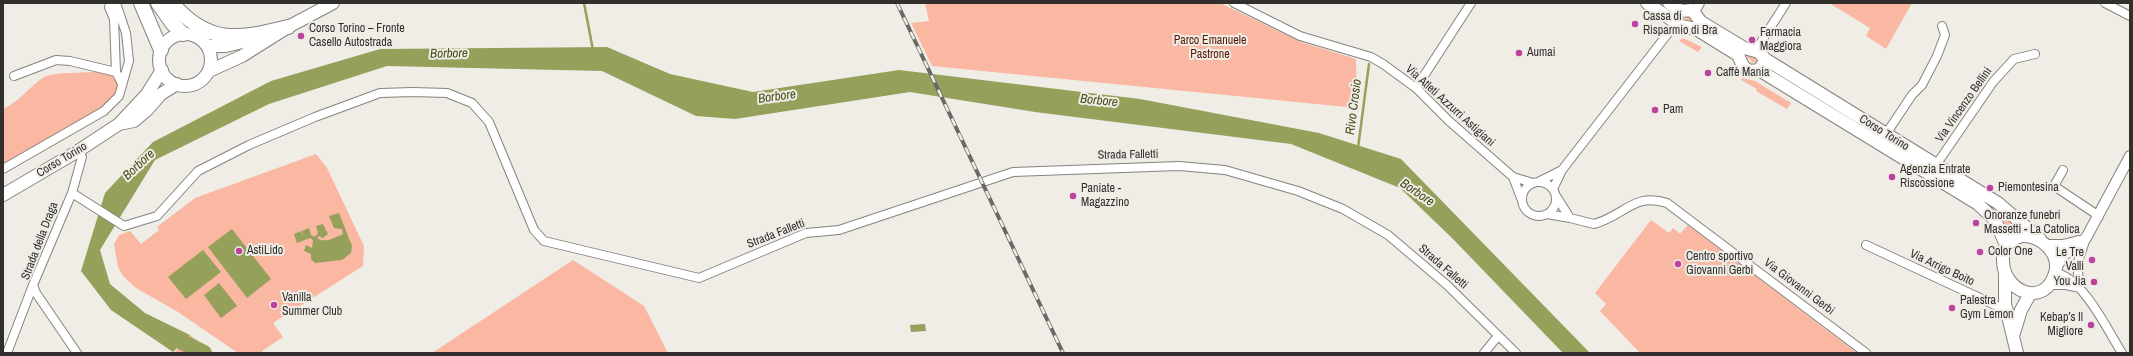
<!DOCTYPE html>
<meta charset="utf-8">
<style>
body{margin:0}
#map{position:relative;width:2133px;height:356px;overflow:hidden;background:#f0ede7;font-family:"Archivo Narrow",sans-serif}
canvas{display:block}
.frame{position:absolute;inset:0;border:4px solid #31302d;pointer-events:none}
</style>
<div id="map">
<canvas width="2133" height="356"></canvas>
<div class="frame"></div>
</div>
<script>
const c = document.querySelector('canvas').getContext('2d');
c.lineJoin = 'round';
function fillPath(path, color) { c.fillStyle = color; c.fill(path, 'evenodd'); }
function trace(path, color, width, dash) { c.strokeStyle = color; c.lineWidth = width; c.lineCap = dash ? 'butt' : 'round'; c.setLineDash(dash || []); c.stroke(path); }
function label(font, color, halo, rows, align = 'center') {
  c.font = font + ' "Archivo Narrow",sans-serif'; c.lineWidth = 4; c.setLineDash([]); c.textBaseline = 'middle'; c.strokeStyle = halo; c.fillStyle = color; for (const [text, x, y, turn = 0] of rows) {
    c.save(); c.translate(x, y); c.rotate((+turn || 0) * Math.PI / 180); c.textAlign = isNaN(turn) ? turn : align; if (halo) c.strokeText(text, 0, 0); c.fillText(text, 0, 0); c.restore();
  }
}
const green = new Path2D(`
 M925 3H1220L1301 42 1356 59 1357 108 932 66 911 23 929 21Z
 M1829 3H1912L1886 49 1866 36 1870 28Z
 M1685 16H1688L1697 24 1755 56 1757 61 1753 63 1744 53 1685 21Z
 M1683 38 1702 47 1698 52 1679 41Z
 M109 72 122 84 104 111 3 169V109C19 102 29 87 44 77 53 72 97 72 109 72Z
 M1742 78 1755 81 1791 103 1787 109 1756 91 1757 89 1741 80Z
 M316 154 327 168 364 246 363 266 273 323 283 337 262 351 263 353H238L178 312 136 288 123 276 118 267 114 244 119 235 130 231 141 244 159 230 157 227 195 198Z
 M1990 203 2019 229 2008 234 2000 215Z
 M1651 220 1669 233 1673 228 1680 234 1688 225 1857 353H1640L1600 311 1606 304 1595 293Z
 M573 260 644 306 668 353H432Z
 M190 335 213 353H174Z`);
const water = new Path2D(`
 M607 47 670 74 753 92 899 70 1140 99 1319 133 1401 159 1590 353H1563L1452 238 1400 188 1291 144 1035 112 910 92 735 119 696 116 602 71 387 66 269 104 155 160 100 250 110 284 145 313 190 335 173 352 111 310 81 271 105 193 153 142 271 81 380 49Z
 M339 213 352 246 351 253 342 260 315 263 311 259V254L304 251 306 245 312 248 313 240 310 238 297 243 294 234 301 231 303 237 302 231 309 228 311 235 315 237 318 233 316 226 323 224 328 234 323 238 319 236 317 238C325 244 335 237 343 234L342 229 334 228 329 216Z
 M232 229 271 279 247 298 208 247Z
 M203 250 221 272 186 299 168 277Z
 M219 283 237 306 221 318 204 295Z
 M925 324 926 331 911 332 910 325Z`);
const stream = new Path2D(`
 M584 3 593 50
 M1358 148 1369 64`);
const river = new Path2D(`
 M164 333 204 353`);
const minor = new Path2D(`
 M1234 3 1300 36 1371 57 1383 64 1416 88 1449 121 1513 177
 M2105 3 2130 16
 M109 7 114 19 116 72
 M1695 12 1700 3
 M1756 50 1786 3
 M14 76 56 60 70 61 116 72 122 84
 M1416 88 1471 3
 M1886 134 1912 95 1922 85 1937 56 1945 35 1942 26
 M1936 165 1993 82 2014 59 2035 54
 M3 169 104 111 119 96 129 61 126 33 116 3
 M1562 170 1676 23
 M2063 170 2054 186 2099 216
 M1522 199a17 17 0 1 1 34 0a17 17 0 1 1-34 0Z
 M1538 182 1562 170 1553 189
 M72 193 124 226 157 216 198 171 249 145 315 117 380 93 413 92 447 93 472 103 489 122 534 230 544 241 699 278 806 233 839 230 1013 172 1179 166 1225 170 1298 191 1343 209 1388 235 1447 285 1516 353
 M1521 198 1513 177 1533 183
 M1547 214 1570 218 1556 196
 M1570 218 1594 224C1624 216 1634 192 1667 203L1866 353
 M1866 245 2010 312
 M2055 273C2082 276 2108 331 2122 353
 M2049 285H2066L2080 288
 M2080 287 2077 265 2086 238
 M7 353 33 285
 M77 353 36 293 33 285 72 193 82 157 78 151
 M1484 353 1498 336`);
const tertiary = new Path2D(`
 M2045 245H2063L2079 241
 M2056 268 2064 255 2086 238 2130 156`);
const primary = new Path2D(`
 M1647 3 1681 26 1696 29 1738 55 1743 66 1749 71 1759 70 1763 64
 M1669 3 1681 11
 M1676 23V16L1681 11 1692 10 1701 22 1744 48 1759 52 1765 59 1998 203 2040 239
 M159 60a26 26 0 1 1 52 0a26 26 0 1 1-52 0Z
 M207 46H226L259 38
 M1759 70 1978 204 1995 220 2006 245
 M209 71 242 56 288 27 333 3
 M119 124 147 94 162 70
 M3 195 78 151 119 124 134 121 147 110 161 94 177 84
 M2022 236C2040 235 2061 253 2055 273 2045 309 2002 292 2003 259 2003 246 2009 240 2022 236Z
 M2005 275V304L2017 353
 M2014 333 2021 310 2030 294`);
const motorway = new Path2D(`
 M141 3 161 50
 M158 3 172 23 183 34
 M172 3C209 46 239 39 288 27`);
const rail = new Path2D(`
 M897 3 1063 353`);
const markers = [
 [1635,24,4,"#ba449b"],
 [301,36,4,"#ba449b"],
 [1752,40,4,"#ba449b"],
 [1519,53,4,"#ba449b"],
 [1708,73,4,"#ba449b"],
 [1655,110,4,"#ba449b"],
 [1892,177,4,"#ba449b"],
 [1990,188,4,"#ba449b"],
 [1073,196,4,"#ba449b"],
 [1976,223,4,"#ba449b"],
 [239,251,4,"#ba449b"],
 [1980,252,4,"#ba449b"],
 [2092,260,4,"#ba449b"],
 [1678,264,4,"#ba449b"],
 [2094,282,4,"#ba449b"],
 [274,305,4,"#ba449b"],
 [1952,308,4,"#ba449b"],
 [2091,325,4,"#ba449b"]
];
const poiNames = [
 ["Cassa di",1643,17],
 ["Risparmio di Bra",1643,31],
 ["Corso Torino – Fronte",309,29],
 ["Casello Autostrada",309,43],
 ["Farmacia",1760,33],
 ["Maggiora",1760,47],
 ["Aumai",1527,53],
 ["Caffè Mania",1716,73],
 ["Pam",1663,110],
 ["Agenzia Entrate",1900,170],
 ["Riscossione",1900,184],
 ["Piemontesina",1998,188],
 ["Paniate -",1081,189],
 ["Magazzino",1081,203],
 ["Onoranze funebri",1984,216],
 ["Massetti - La Catolica",1984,230],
 ["AstiLido",247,251],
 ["Color One",1988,252],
 ["Le Tre",2084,253,"right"],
 ["Valli",2084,267,"right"],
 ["Centro sportivo",1686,257],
 ["Giovanni Gerbi",1686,271],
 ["You Jia",2086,282,"right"],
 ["Vanilla",282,298],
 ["Summer Club",282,312],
 ["Palestra",1960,301],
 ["Gym Lemon",1960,315],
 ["Kebap’s Il",2083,318,"right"],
 ["Migliore",2083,332,"right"]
];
const parkNames = [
 ["Parco Emanuele",1210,41],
 ["Pastrone",1210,55]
];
const streetNames = [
 ["Via Vincenzo Bellini",1964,105,-55],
 ["Via Atleti Azzurri Astigiani",1450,106,42],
 ["Corso Torino",1884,133,32],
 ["Strada Falletti",1128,155,-1],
 ["Corso Torino",62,160,-31],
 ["Strada Falletti",776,234,-21],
 ["Strada della Draga",40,241,-69],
 ["Strada Falletti",1443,267,41],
 ["Via Arrigo Boito",1942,268,25],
 ["Via Giovanni Gerbi",1799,287,37]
];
const waterNames = [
 ["Borbore",449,54,-1],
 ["Borbore",777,97,-8],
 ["Borbore",1099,101,6],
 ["Rivo Crosio",1354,107,-83],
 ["Borbore",139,165,-43],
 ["Borbore",1417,193,34]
];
fillPath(green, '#fab7a2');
fillPath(water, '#95a05b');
trace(stream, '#95a05b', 2.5);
trace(river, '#95a05b', 16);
trace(minor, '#86827d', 10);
trace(tertiary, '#86827d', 12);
trace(primary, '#86827d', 14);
trace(motorway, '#86827d', 16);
trace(minor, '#fff', 8);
trace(tertiary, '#fff', 10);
trace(primary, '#fff', 12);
trace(motorway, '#fff', 14);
trace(rail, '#6a6864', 4);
trace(rail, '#f0ede7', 2.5, [8]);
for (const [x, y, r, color] of markers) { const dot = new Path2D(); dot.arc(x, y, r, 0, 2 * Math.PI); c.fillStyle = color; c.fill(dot); trace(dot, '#f0ede7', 1.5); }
label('12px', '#31302d', '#f0ede7', poiNames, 'left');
label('12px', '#561601', '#f0ede7', parkNames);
label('12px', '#31302d', '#f0ede7', streetNames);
label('italic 13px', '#454c18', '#f0ede7', waterNames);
</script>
